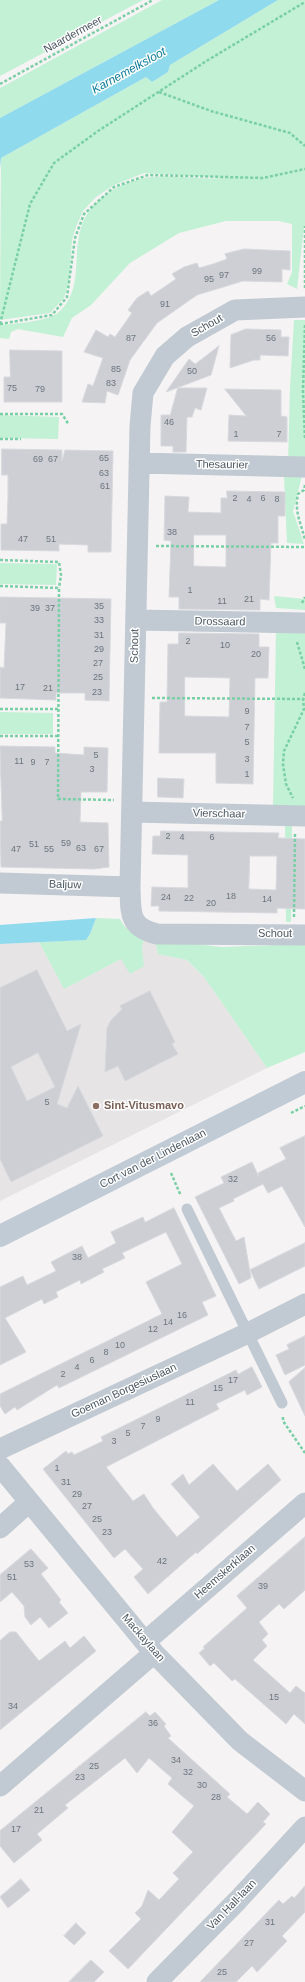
<!DOCTYPE html>
<style>
body{margin:0}
canvas{display:block;background:#f5f3f3}
</style>
<canvas width="305" height="1982"></canvas>
<script>
const c = document.querySelector('canvas').getContext('2d');
c.lineJoin = 'round';
function fillPath(path, color) { c.fillStyle = color; c.fill(path, 'evenodd'); }
function trace(path, color, width, dash) { c.strokeStyle = color; c.lineWidth = width; c.lineCap = dash ? 'butt' : 'round'; c.setLineDash(dash || []); c.stroke(path); }
function label(font, color, halo, rows, align = 'center') {
  c.font = font + ' Arial,sans-serif'; c.lineWidth = 3; c.setLineDash([]); c.textBaseline = 'middle'; c.strokeStyle = halo; c.fillStyle = color; for (const [text, x, y, turn = 0] of rows) {
    c.save(); c.translate(x, y); c.rotate((+turn || 0) * Math.PI / 180); c.textAlign = isNaN(turn) ? turn : align; if (halo) c.strokeText(text, 0, 0); c.fillText(text, 0, 0); c.restore();
  }
}
const education = new Path2D(`
 M144 938 155 939 158 954 187 960 204 977 267 1068 0 1201V944L39 942 64 989 142 948Z`);
const green = new Path2D(`
 M0 0H143L0 76Z
 M162 0H219L0 118V88Z
 M278 0H305V228L304 227 297 289 287 284 292 272V224L279 221H226L179 233 130 263 91 305 72 318 63 337 18 329 11 332 9 339 0 338V325C14 324 50 321 59 312 93 281 58 231 103 197 108 194 113 189 118 187 128 183 142 177 153 177 177 175 202 180 226 178L144 173 114 185 96 197 83 211 76 227 72 240 69 282 64 298 50 313 0 320 1 158 146 77 152 82 168 72 170 65Z
 M294 320H305V464L288 465 290 387Z
 M0 415 59 417 58 439 0 438Z
 M284 476H302L293 511 304 544 287 543Z
 M0 563 57 564 56 585 0 584Z
 M274 596 305 599V610L276 608Z
 M276 631H305V810L273 805Z
 M0 712 53 713V734H0Z
 M285 825H292L291 922H286Z
 M96 918 120 919C125 930 134 933 144 938L142 948 144 966 130 974 121 959 64 989 39 942 86 940 90 934Z
 M155 939 221 947 305 944V1052L267 1068 204 977 187 960 158 954Z`);
const water = new Path2D(`
 M219 0H278L170 65 168 72 152 82 146 77 1 158 0 169V118Z
 M96 918 90 934 86 940 0 944V925Z`);
const building = new Path2D(`
 M244 249 290 251V270L282 269V282L243 281 197 295 157 323 130 360 118 395 107 391 105 403 82 402 88 384 93 386 103 358 84 352 96 330 108 337 110 334 115 337 132 313 128 310 137 298 148 291 151 296 176 279 172 274 184 267 197 263 199 268 213 264 227 259 225 254Z
 M246 329 281 330V337H289L288 356 260 355V360H254L230 368 231 335Z
 M219 346 211 375 166 392 189 359 195 364Z
 M10 350 62 351V402H4V377H10Z
 M178 388H207L201 410 195 408 192 417H187L186 452H173V446H161V415H170Z
 M225 389 281 390V416L287 417V442L228 441 229 415 246 416Z
 M2 449 62 450V461L65 450 113 451 111 552H88V545L59 544V551L1 550V524H7L8 497V475H2Z
 M227 491 285 492V516H278V543H271L269 600 260 599V610L179 609V597H169L171 541 164 540 165 496 189 497 188 512 221 513V498H227ZM194 535H226V567L194 566Z
 M0 597 111 599 109 701 85 700V693H56V700L0 698V667L4 668 6 623H0Z
 M179 633 259 634V647H269L268 678H255L253 784 216 783V753H159L160 702H167L168 644H178ZM185 677 230 678 229 717 185 716Z
 M0 746 55 747V753L84 755V747L108 748 107 792H81L80 822 108 823 109 867 94 869 1 867 0 821H2Z
 M158 778 184 779 183 798 158 797Z
 M161 831 279 833 278 838 305 839V909L277 908V913L159 911V906H151L152 887 188 888V855L152 854 153 836H160ZM250 856H277L276 890 249 889Z
 M37 970 67 1031 81 1024 57 1104 67 1108 78 1086 103 1136 11 1182 0 1159V988ZM38 1053 55 1087 27 1101 11 1067Z
 M150 991 175 1042 172 1044 178 1054 125 1081 118 1066 105 1072 107 1028 111 1020 122 1009 120 1006Z
 M305 1136V1227L282 1186 268 1193 263 1184 233 1199 234 1201 219 1208 236 1241 244 1237 251 1278 239 1284 195 1197 224 1183 221 1177 252 1162 259 1177 258 1173 286 1159 280 1148Z
 M174 1208 216 1296 202 1302 208 1315 59 1388 57 1385 17 1410 15 1407 5 1414 0 1406V1394L162 1314 146 1282 182 1264 166 1232 122 1253 125 1258 102 1269 104 1272 81 1284 80 1280 56 1292 58 1297 44 1304 42 1299 5 1318 26 1352 0 1365V1287L23 1276 27 1285 56 1271 51 1262 82 1246 88 1258 116 1243 111 1232 143 1217 145 1222Z
 M305 1243V1266L259 1289 250 1270Z
 M305 1336V1365L285 1375 276 1355 289 1349 287 1345Z
 M252 1367 262 1387 247 1395 245 1390 216 1404 219 1409 106 1467 133 1501 144 1494 153 1508 177 1537 200 1517 171 1484 183 1474 189 1485 213 1464 237 1491 268 1464 281 1480 197 1554 196 1552 148 1594 134 1577 143 1569 125 1549 114 1558 43 1469 66 1451 68 1454 72 1452 74 1455 103 1441 101 1437 236 1370 238 1374Z
 M305 1368V1416L289 1382Z
 M305 1537V1590L284 1609 279 1604 259 1622 268 1634 262 1640 267 1646 253 1660 290 1693 296 1686 305 1693V1724L294 1714 286 1724 235 1679 232 1681 214 1663 210 1666 199 1653 205 1648 203 1647 247 1608 237 1596Z
 M31 1549 48 1568 41 1574 61 1600 59 1602 68 1613 49 1628 40 1617 31 1625 25 1617 24 1606 12 1592 0 1602V1575Z
 M10 1632H16L39 1661 65 1641 70 1648 84 1636 96 1651 0 1730V1641Z
 M146 1712 150 1716 155 1712 166 1724 164 1726 171 1736 168 1738 230 1794 227 1797 247 1814 258 1802 270 1814 263 1822 266 1824 128 1969 109 1951 141 1919 135 1913 142 1906 148 1890 159 1900 179 1879 173 1873 193 1852 172 1832 194 1806 168 1784 172 1778 149 1758 137 1773 125 1758 65 1805 68 1808 37 1834 42 1840 14 1863 0 1846V1831Z
 M21 1879 30 1890 8 1908 0 1897Z
 M305 1886V1912L282 1936 287 1941 257 1972 252 1966 236 1982H200L279 1900 283 1904 292 1896 294 1898Z
 M76 1923 86 1933 74 1945 64 1936Z
 M91 1960 104 1972 94 1982H69Z`);
const path = new Path2D(`
 M0 84 153 0
 M159 92 211 111 290 133 305 146
 M305 288V226
 M0 324 30 204 54 163 98 131 208 60 305 2
 M0 324 52 315 67 297 75 238 84 214 114 187 148 175 263 178 305 169
 M305 325 303 391 305 439
 M0 414H62L69 425
 M0 439H21
 M305 485 304 490 298 494C294 511 301 523 305 540
 M156 546 305 547
 M0 560 59 562 61 575 59 588
 M0 586 59 588 58 799 114 800
 M302 603 305 597
 M297 642 305 669
 M305 693 303 699 305 700
 M152 698 303 699 304 709 284 751 283 764 286 784 293 798
 M0 709H59
 M0 736H58
 M294 917 295 834
 M291 1113 305 1106
 M171 1173 181 1196
 M283 1417V1421L305 1453`);
const lane = new Path2D(`
 M187 1209 282 1403`);
const street = new Path2D(`
 M305 307 235 310 187 337 165 356 143 393 140 426 130 887C131 913 128 927 157 934L305 935
 M139 463 305 467
 M136 620 305 623
 M132 812 305 816
 M0 883 130 887
 M0 1449 248 1333 305 1304
 M0 1466 154 1653 240 1741 305 1791
 M0 1528 29 1502
 M145 1642 305 1503
 M0 1786 154 1653
 M157 1982 238 1900 305 1827`);
const secondary = new Path2D(`
 M0 1236 305 1082`);
const markers = [
 [96,1106,4,"#8d6e63"]
];
const numberNames = [
 ["99",257,272],
 ["97",224,276],
 ["95",209,280],
 ["91",165,305],
 ["87",131,339],
 ["56",271,339],
 ["85",116,370],
 ["50",192,372],
 ["83",111,384],
 ["75",12,389],
 ["79",40,390],
 ["46",169,423],
 ["1",236,435],
 ["7",279,435],
 ["65",104,459],
 ["69",38,460],
 ["67",53,460],
 ["63",104,474],
 ["61",105,487],
 ["2",235,499],
 ["6",263,499],
 ["4",249,500],
 ["8",277,500],
 ["38",172,533],
 ["47",23,540],
 ["51",51,540],
 ["1",190,591],
 ["21",249,600],
 ["11",222,602],
 ["35",99,607],
 ["39",35,609],
 ["37",50,609],
 ["33",99,621],
 ["31",99,636],
 ["2",188,642],
 ["10",225,646],
 ["29",99,650],
 ["20",256,655],
 ["27",98,664],
 ["25",98,678],
 ["17",20,688],
 ["21",48,689],
 ["23",97,693],
 ["9",247,712],
 ["7",247,728],
 ["5",247,743],
 ["5",96,756],
 ["3",247,760],
 ["11",19,762],
 ["9",33,763],
 ["7",47,763],
 ["3",92,770],
 ["1",247,775],
 ["2",168,837],
 ["4",182,838],
 ["6",212,838],
 ["59",66,844],
 ["51",34,845],
 ["63",81,849],
 ["47",16,850],
 ["55",49,850],
 ["67",99,850],
 ["18",231,897],
 ["24",166,898],
 ["22",189,899],
 ["14",267,900],
 ["20",211,904],
 ["5",47,1103],
 ["32",233,1180],
 ["38",77,1258],
 ["16",182,1316],
 ["14",168,1323],
 ["12",153,1330],
 ["10",120,1346],
 ["8",106,1353],
 ["6",92,1361],
 ["4",77,1368],
 ["2",63,1375],
 ["17",233,1381],
 ["15",218,1389],
 ["11",190,1403],
 ["9",158,1420],
 ["7",143,1427],
 ["5",128,1434],
 ["3",114,1442],
 ["1",57,1469],
 ["31",66,1483],
 ["29",77,1495],
 ["27",87,1507],
 ["25",97,1520],
 ["23",107,1533],
 ["42",162,1562],
 ["53",29,1565],
 ["51",12,1578],
 ["39",263,1587],
 ["15",274,1698],
 ["34",13,1707],
 ["36",153,1724],
 ["34",176,1761],
 ["25",94,1767],
 ["32",188,1773],
 ["23",80,1778],
 ["30",202,1786],
 ["28",216,1798],
 ["21",39,1811],
 ["17",16,1830],
 ["31",270,1923],
 ["27",249,1944],
 ["25",222,1973]
];
const streetNames = [
 ["Naardermeer",73,35,-29],
 ["Schout",207,326,-30],
 ["Thesaurier",222,465,1],
 ["Drossaard",220,622,1],
 ["Schout",135,646,-89],
 ["Vierschaar",219,814,1],
 ["Baljuw",65,885,2],
 ["Schout",275,934],
 ["Cort van der Lindenlaan",153,1159,-27],
 ["Goeman Borgesiuslaan",124,1391,-25],
 ["Heemskerklaan",225,1572,-41],
 ["Mackaylaan",143,1638,49],
 ["Van Hall-laan",232,1905,-46]
];
const educationNames = [
 ["Sint-Vitusmavo",104,1106]
];
const waterNames = [
 ["Karnemelksloot",129,71,-29]
];
fillPath(education, '#e6e4e5');
fillPath(green, '#c3f1d5');
fillPath(water, '#90daee');
fillPath(building, '#cdcfd5');
trace(building, '#d7d9de', 1);
trace(path, '#7ad0a6', 2.5, [3, 2]);
trace(lane, '#c1cad2', 11);
trace(street, '#c1cad2', 21);
trace(secondary, '#c1cbd6', 22);
for (const [x, y, r, color] of markers) { const dot = new Path2D(); dot.arc(x, y, r, 0, 2 * Math.PI); c.fillStyle = color; c.fill(dot); trace(dot, '#fff', 1.5); }
label('9px', '#6b747e', null, numberNames);
label('11px', '#4a5661', '#fff', streetNames);
label('bold 11px', '#785e54', '#fff', educationNames, 'left');
label('italic 12px', '#0c7c9b', '#fff', waterNames);
</script>
